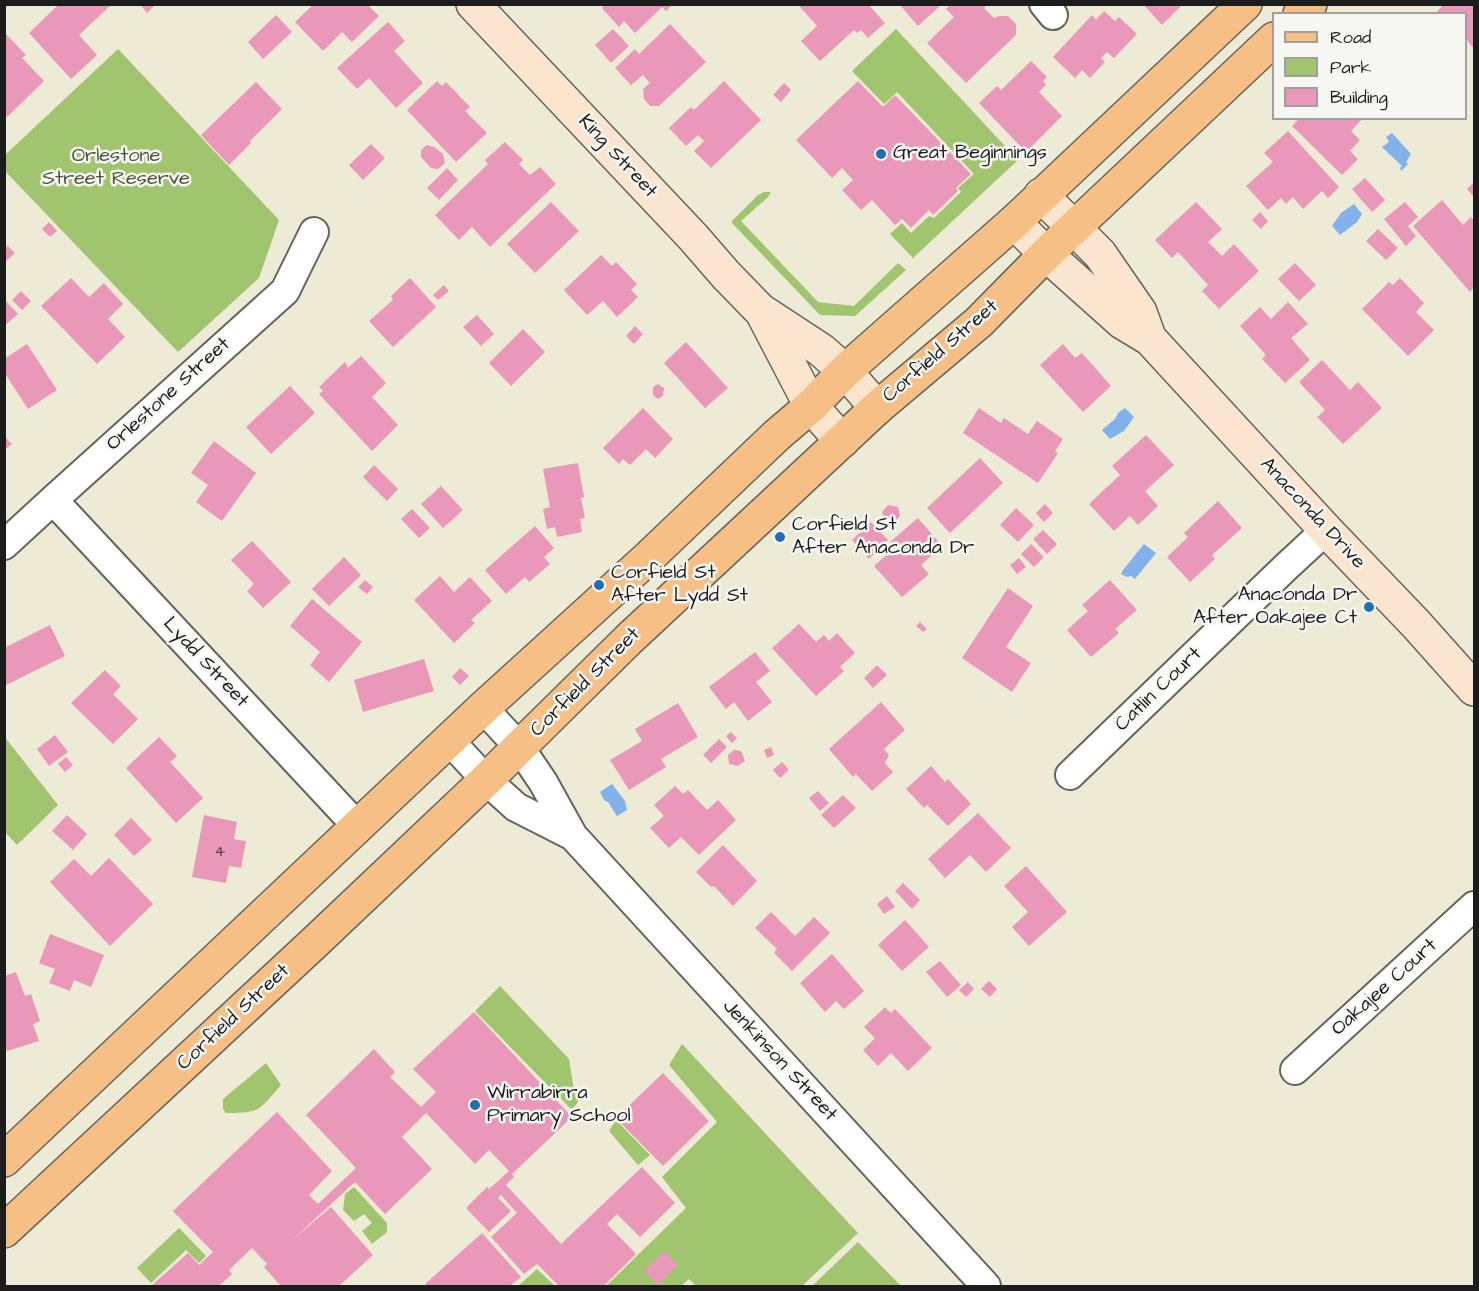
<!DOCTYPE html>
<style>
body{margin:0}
#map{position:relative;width:1479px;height:1291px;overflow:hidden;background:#edead5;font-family:"Architects Daughter",sans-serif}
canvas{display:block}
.frame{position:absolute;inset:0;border:6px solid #1c1c1c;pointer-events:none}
.legend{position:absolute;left:1272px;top:12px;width:195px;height:108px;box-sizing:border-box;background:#f6f6f2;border:2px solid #9f9f9c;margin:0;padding:8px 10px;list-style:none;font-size:18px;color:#1c1c1c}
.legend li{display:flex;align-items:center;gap:12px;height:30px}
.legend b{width:30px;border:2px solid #9f9f9c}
</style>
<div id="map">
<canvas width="1479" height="1291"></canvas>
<div class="frame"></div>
<ul class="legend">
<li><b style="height:8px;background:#f5bf86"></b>Road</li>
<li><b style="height:16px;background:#a1c46e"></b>Park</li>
<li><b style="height:16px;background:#e998ba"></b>Building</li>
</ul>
</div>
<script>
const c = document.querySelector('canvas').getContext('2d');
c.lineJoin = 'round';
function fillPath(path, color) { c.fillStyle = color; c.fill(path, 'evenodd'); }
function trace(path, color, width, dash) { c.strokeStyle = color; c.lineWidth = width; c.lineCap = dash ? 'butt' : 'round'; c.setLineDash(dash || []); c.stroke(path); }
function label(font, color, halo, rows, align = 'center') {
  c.font = font + ' "Architects Daughter",sans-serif'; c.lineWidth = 5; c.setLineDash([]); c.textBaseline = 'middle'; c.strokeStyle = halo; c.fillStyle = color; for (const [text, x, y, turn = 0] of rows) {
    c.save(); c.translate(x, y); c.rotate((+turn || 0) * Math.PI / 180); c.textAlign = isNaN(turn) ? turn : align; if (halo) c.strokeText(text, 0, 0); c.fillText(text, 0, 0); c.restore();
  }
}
const green = new Path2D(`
 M896 29 1018 160 913 258 890 234 902 223 911 233 929 216 934 218 961 192 958 188 974 174 897 92 884 104 852 71Z
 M118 49 279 220 259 278 178 352 5 171V155Z
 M764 192H771L768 197 741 221 818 302 854 306 898 263 906 270 855 316 820 315 731 222 758 195Z
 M4 736 58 805 17 845 5 832Z
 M500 986 569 1059 574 1090 578 1102 572 1110 475 1011Z
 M682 1044 858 1233 802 1286H696L689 1279 681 1286H606L686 1208 662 1177 717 1122 669 1065Z
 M266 1063 281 1085C259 1110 261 1113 226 1113L223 1109V1099Z
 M616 1120 650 1155 638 1165 609 1131Z
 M354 1187 387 1223V1232L372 1244 362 1231 372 1223 364 1214 354 1221 343 1210 345 1194Z
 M179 1228 206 1256 199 1263 186 1250 151 1283 137 1268Z
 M858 1242 901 1286H812Z
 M537 1269 555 1286H518Z`);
const water = new Path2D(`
 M1392 133 1411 154 1406 162 1408 164 1401 171 1400 168 1402 166 1382 147 1389 142 1386 137Z
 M1354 204 1362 214 1357 222 1340 235 1332 226 1341 213Z
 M1125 408 1134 417 1124 431 1110 439 1102 430 1115 419 1118 413Z
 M1144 544 1156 553 1135 579 1131 576 1127 577 1121 574 1123 570Z
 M612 784 625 801 627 810 617 816 608 802 604 800 600 792Z`);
const building = new Path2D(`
 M59 4H112L79 35 97 55 71 79 29 33Z
 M140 4H156L147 13Z
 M314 4H367L379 16 352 42 342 32 323 51 295 22Z
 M605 4H673L666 11 662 7 635 33 624 21 619 27 602 8Z
 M802 4H868L885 23 868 38 861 30 857 33 854 30 820 61 801 41 817 26 800 7Z
 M899 4H942L918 26Z
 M951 4H988L984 8 994 18 999 16H1008L1016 24V35L966 83 927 43 954 17 946 9Z
 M1143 4H1183L1162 25Z
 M1444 4H1474V49L1466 39V14H1435Z
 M1104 11 1115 21 1119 17 1137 34 1114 58 1107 52 1101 58 1105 62 1090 78 1082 70 1075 78 1053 57 1092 15 1096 20Z
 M276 15 292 32 263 59 248 42Z
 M388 22 405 41 394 51 423 83 396 108 369 78 357 89 337 68Z
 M670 24 706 62 659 106H650L644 99 643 89 650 83 643 75 631 85 615 68 635 49 639 54Z
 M613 29 629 46 611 63 595 45Z
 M4 32 26 55 22 58 44 81 7 117 4 114Z
 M1031 61 1047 77 1043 81 1046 85 1039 92 1062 116 1026 152 979 103 997 86 1001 90Z
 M437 81 442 86 446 82 470 107 465 111 487 133 456 162 407 110Z
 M724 81 761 120 711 168 694 151 704 141 698 135 686 146 669 128 691 107 694 110Z
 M858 81 883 107 895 95 971 174 956 188 958 191 933 215 929 210 911 228 902 219 895 225 872 200 861 210 842 190 853 180 842 168 832 178 796 140Z
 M256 82 282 109 250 141 251 143 229 165 201 135Z
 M784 83 791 90 781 102 773 95Z
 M1300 118H1363L1351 131 1360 140 1350 151 1358 159 1342 175 1292 126Z
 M1288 131 1339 187 1328 198 1322 191 1303 209 1293 197 1286 204 1281 198 1268 210 1246 186 1273 162 1264 153Z
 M505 142 523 160 519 164 530 175 540 167 556 184 490 247 472 227 459 240 435 215 488 164 485 160Z
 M371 144 385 158 363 180 349 165Z
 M427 145 434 147 443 154 445 163 438 169 431 168 421 157V150Z
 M447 168 458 180 439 200 427 188Z
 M1365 178 1385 200 1372 212 1352 189Z
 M1474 182V197L1467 189Z
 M1442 200 1463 225 1471 217 1474 221V287L1470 292 1413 226Z
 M551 202 579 231 535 273 507 244Z
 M1196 202 1222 229 1208 242 1222 256 1234 244 1259 271 1219 309 1202 291 1208 285 1178 252 1172 258 1155 240Z
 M1405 202 1418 217 1408 226 1416 236 1406 246 1384 219Z
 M1260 212 1268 221 1261 229 1252 220Z
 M49 222 57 231 50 237 42 229Z
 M1378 229 1398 248 1386 260 1366 241Z
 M8 246 15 253 4 263V248Z
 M601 255 612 266 616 262 637 284 631 290 638 297 617 317 603 301 587 315 564 290Z
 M1295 263 1316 285 1299 301 1278 279Z
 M71 278 89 297 104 283 123 304 108 319 125 337 97 364 41 306Z
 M410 278 436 307 393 347 369 321 393 300 391 296Z
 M1400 278 1424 303 1416 312 1434 330 1408 356 1362 309 1389 282 1393 285Z
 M444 285 449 291 438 300 433 295Z
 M21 291 31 301 22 310 12 300Z
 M4 299 18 314 4 326Z
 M1288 302 1308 324 1291 338 1310 360 1285 383 1262 359 1266 355 1240 326 1260 307 1271 319Z
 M477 315 494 334 481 346 463 327Z
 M635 326 643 334 634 344 626 336Z
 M523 329 545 352 511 386 489 363Z
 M686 342 728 388 705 408 664 363Z
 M27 344 57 390 28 409 4 372V359Z
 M1063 344 1075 358 1082 353 1111 386 1083 412 1040 365Z
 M361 356 386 383 372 397 398 425 372 451 319 394 323 391 319 387 345 362 348 368Z
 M1322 360 1350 390 1358 382 1382 408 1343 444 1317 417 1325 410 1299 382Z
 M658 384 664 388 663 396 658 399 653 395V387Z
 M290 386 315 413 271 454 246 427Z
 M643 408 673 439 655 458 646 449 630 465 623 459 619 464 603 448Z
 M979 408 1001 423 1004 418 1028 434 1037 421 1063 439 1055 451 1058 453 1038 483 963 433Z
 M1146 435 1174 465 1145 491 1158 506 1138 525 1130 516 1114 531 1089 504 1120 475 1112 466Z
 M4 436 12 444 4 450Z
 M214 441 256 473 222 521 196 502 208 485 191 473Z
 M980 458 1003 483 950 533 927 508Z
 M578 463 584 497 581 498 585 518 580 519 582 532 557 537 555 527 547 529 543 509 550 507 543 469Z
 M374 465 398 489 387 501 363 477Z
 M441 486 463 510 443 528 421 504Z
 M1218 501 1242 528 1212 555 1215 559 1190 582 1167 557 1188 537 1184 533Z
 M1045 504 1053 513 1044 522 1036 513Z
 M888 505 898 507 900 516 893 524 885 520 882 512Z
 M1016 508 1034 525 1018 542 1000 525Z
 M412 509 430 528 419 538 401 519Z
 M918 518 942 546 921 565 929 574 902 597 874 566 895 547 890 542Z
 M871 522 888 540 869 559 852 540Z
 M535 526 554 548 544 557 550 564 529 582 525 577 506 594 485 570Z
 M1043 530 1057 544 1047 554 1033 539Z
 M252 541 291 582 263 608 247 591 254 584 231 560Z
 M1031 544 1044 557 1034 567 1021 554Z
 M344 557 361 575 329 606 312 589Z
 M1019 558 1026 567 1017 574 1010 565Z
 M440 576 454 592 470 577 492 601 471 620 475 623 454 643 414 600Z
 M365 580 373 587 367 594 358 587Z
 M1110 580 1137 610 1115 629 1119 633 1091 657 1067 630 1088 611 1082 605Z
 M1008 588 1033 606 1006 647 1031 663 1012 692 962 658Z
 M312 599 362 642 329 682 310 665 320 652 290 626Z
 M920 622 927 629 923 632 916 626Z
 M799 624 816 642 824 635 829 641 837 633 855 653 840 667 844 671 816 696 772 648Z
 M50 625 65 656 4 686V648Z
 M755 652 770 671 756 682 772 702 748 721 734 702 726 709 709 687Z
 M424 659 434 691 363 712 354 680Z
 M877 665 887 675 873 688 864 678Z
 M460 668 469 676 460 685 452 677Z
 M105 670 121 686 113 694 138 719 113 744 71 703Z
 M881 702 905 730 884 749 889 755 885 763 893 772 872 791 856 774 853 777 829 749Z
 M678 703 698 737 661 759 666 767 629 790 610 760 642 741 635 729Z
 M731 732 737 738 732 743 726 736Z
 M55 735 68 752 49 766 37 749Z
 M159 737 177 756 170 762 203 798 176 823 126 768Z
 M719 739 727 747 711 763 703 755Z
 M771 747 774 755 767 758 764 750Z
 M734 750 741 751 745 761 738 766 729 764 728 755Z
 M66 757 73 765 65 772 58 764Z
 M782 762 789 770 780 778 773 770Z
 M931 766 945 782 948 779 971 804 948 826 927 805 924 808 906 789Z
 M675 786 683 794 688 790 707 810 718 800 736 820 699 855 681 837 669 848 650 828 664 816 654 805Z
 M818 791 829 803 820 811 809 798Z
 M843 795 856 808 834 828 821 815Z
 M978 813 1011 848 986 872 970 855 945 878 928 859Z
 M67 815 87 834 73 850 52 831Z
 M204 815 237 822 234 839 246 841 241 868 229 866 226 883 192 877Z
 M131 818 152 840 134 856 114 835Z
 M723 845 757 881 733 906 714 886 711 887 696 872Z
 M109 858 153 904 110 946 50 882 74 859 91 876Z
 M1026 866 1067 912 1029 946 1012 927 1028 912 1004 886Z
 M903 883 920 900 912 909 895 891Z
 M887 896 895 907 884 914 877 904Z
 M771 912 795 936 814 917 830 933 792 971 774 953 777 949 755 928Z
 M905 920 929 947 902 971 878 945Z
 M50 934 104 955 91 987 74 980 70 991 49 983 55 969 39 963Z
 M832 954 864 991 844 1009 836 1001 825 1012 800 983Z
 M940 961 961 985 947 997 926 972Z
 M16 972 25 996 31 994 40 1021 33 1024 39 1041 7 1051 4 1043V976Z
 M989 981 997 989 990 997 981 989Z
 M968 982 974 989 966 997 959 990Z
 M885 1007 891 1013 895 1009 932 1048 908 1071 891 1053 878 1066 863 1050 875 1038 864 1027Z
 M474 1012 572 1117 512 1174 514 1177 506 1185 561 1244 642 1167 675 1203 640 1237 617 1214 607 1224 636 1254 604 1286H559L537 1264 524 1274 491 1237 517 1213 501 1195 498 1198 511 1211 489 1232 466 1208 487 1187 489 1189 509 1171 489 1150 475 1164 426 1113 402 1137 432 1169 385 1214 355 1182 290 1242 331 1207 373 1255 339 1286H278L280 1285 264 1267 267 1264 252 1248 229 1270 232 1274 219 1286H151L188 1253 199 1265 213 1252 173 1211 277 1112 332 1171 309 1195 318 1204 356 1168 306 1115 374 1049 395 1072 390 1077 421 1107 436 1092 413 1069Z
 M663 1073 709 1121 663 1166 616 1118Z
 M482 1233 521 1277 510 1286H427L425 1284Z
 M664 1251 678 1265 658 1285 644 1271Z`);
const street = new Path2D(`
 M1044 4 1053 15
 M53 500 358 827
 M4 545 53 500 285 291 314 232
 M483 708 520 748 543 782 573 836 986 1286
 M449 740 486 780 516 807 573 836
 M1070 775 1286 567 1326 530
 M1295 1070 1474 906`);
const secondary = new Path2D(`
 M473 4 693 237 726 275 760 310 821 350 845 371 877 408
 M1041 195 1100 254 1140 312 1149 337
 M1014 222 1046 254 1122 322 1150 339 1326 530 1416 624 1474 689
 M763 314 811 406 842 441`);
const primary = new Path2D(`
 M1300 14 1310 4
 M4 1160 483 708 649 557 777 435 811 406 845 371 1014 222 1245 4
 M4 1231 314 943 486 780 629 639 877 408 979 322 1046 254 1274 39`);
const markers = [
 [881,154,6,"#1f6fb2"],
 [780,537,6,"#1f6fb2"],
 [599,585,6,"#1f6fb2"],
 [1369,607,6,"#1f6fb2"],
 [475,1105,6,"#1f6fb2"]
];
const numberNames = [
 ["4",220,853]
];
const poiNames = [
 ["Great Beginnings",893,154],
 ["Corfield St",792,526],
 ["After Anaconda Dr",792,549],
 ["Corfield St",611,574],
 ["After Lydd St",611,597],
 ["Anaconda Dr",1357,596,"right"],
 ["After Oakajee Ct",1357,619,"right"],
 ["Wirrabirra",487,1094],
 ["Primary School",487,1117]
];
const parkNames = [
 ["Orlestone",116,157],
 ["Street Reserve",116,180]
];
const streetNames = [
 ["King Street",617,157,47],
 ["Corfield Street",941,352,-41],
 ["Orlestone Street",169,395,-42],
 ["Anaconda Drive",1312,514,47],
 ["Lydd Street",205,663,47],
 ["Corfield Street",586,683,-45],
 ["Catlin Court",1159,690,-44],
 ["Oakajee Court",1385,988,-42],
 ["Corfield Street",234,1018,-43],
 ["Jenkinson Street",779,1061,47]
];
fillPath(green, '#a1c46e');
fillPath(water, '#82b1ec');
fillPath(building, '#e998ba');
trace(street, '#65645d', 32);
trace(secondary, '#65645d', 36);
trace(primary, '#65645d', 36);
trace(street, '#fff', 28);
trace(secondary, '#fbe5cf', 33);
trace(primary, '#f5bf86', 33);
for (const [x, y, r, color] of markers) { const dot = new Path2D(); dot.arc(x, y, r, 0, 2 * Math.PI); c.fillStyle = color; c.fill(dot); trace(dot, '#f6f6f2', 2); }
label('16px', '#4f3b44', null, numberNames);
label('20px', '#1c1c1c', '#f6f6f2', poiNames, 'left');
label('20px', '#4b5739', '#f6f6f2', parkNames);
label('20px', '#1c1c1c', '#f6f6f2', streetNames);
</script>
